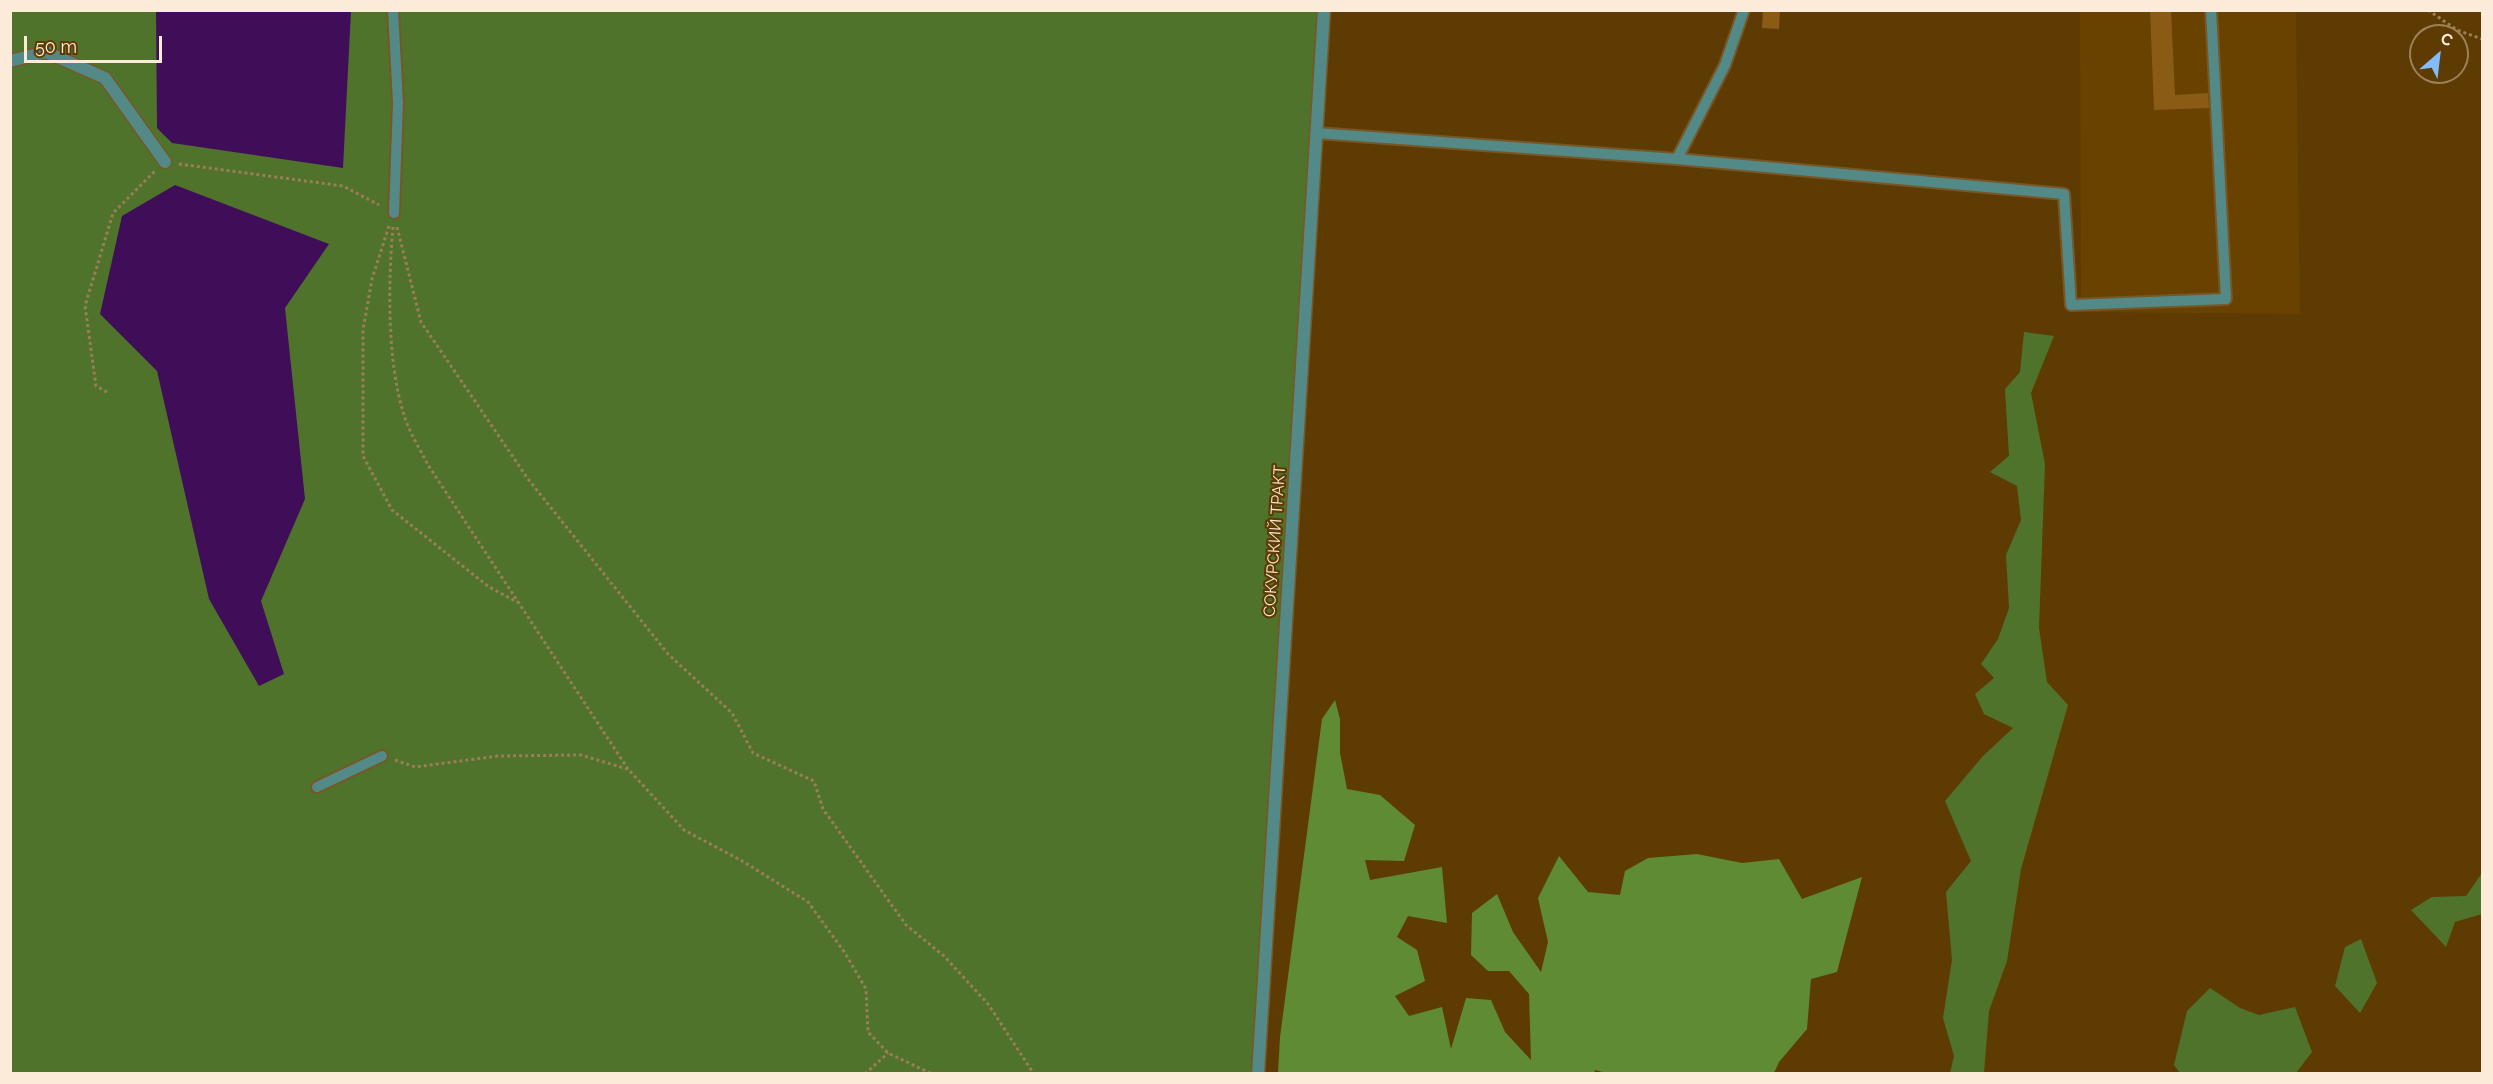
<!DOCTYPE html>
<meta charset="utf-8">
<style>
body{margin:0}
#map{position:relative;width:2493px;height:1084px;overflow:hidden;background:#5e3b03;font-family:Raleway,sans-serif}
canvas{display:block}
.frame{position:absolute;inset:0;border:12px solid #fbebd8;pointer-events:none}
.north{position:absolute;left:2409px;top:24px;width:60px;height:60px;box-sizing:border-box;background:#5e3b03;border:2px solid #9d8158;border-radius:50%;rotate:28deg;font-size:16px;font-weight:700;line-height:24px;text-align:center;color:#fbebd8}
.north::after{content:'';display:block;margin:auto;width:21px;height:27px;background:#83bcfb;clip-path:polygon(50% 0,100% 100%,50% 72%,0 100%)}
.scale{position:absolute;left:24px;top:36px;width:138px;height:27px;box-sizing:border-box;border:3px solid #fbebd8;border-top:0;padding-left:8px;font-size:18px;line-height:21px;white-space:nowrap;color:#fbebd8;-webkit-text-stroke:4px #5e3b03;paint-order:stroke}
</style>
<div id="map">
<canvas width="2493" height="1084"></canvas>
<div class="frame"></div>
<div class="north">С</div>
<div class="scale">50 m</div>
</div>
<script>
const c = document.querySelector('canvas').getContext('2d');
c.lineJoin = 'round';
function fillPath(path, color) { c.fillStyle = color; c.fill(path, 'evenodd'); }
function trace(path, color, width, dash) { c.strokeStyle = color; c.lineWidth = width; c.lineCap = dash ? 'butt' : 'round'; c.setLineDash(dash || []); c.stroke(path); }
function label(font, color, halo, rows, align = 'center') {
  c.font = font + ' Raleway,sans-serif'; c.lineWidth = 4.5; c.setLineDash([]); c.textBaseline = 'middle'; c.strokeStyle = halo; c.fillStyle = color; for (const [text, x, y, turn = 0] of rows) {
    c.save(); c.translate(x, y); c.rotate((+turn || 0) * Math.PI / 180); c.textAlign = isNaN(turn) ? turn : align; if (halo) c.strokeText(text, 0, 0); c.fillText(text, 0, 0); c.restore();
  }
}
const built = new Path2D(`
 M2080 11H2296L2300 314 2081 312Z`);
const green = new Path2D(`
 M10 11H1324L1258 1073H11Z
 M2024 332 2054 336 2031 393 2045 464 2039 628 2047 682 2068 705 2021 869 2007 961 1989 1011 1984 1073H1950L1954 1056 1943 1018 1952 960 1946 892 1971 861 1945 801 1983 756 2013 728 1984 714 1975 694 1994 678 1981 664 1998 639 2009 608 2006 555 2021 520 2017 486 1990 472 2009 456 2005 389 2020 372Z
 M2482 873V914L2455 922 2446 947 2411 910 2432 897 2466 896Z
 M2361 939 2377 983 2360 1013 2335 986 2345 947Z
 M2210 988 2240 1008 2259 1015 2295 1007 2312 1052 2296 1073H2180L2174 1065 2187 1011Z`);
const forest = new Path2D(`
 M1335 700 1340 719V753L1347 789 1380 795 1415 825 1404 861 1365 860 1370 880 1442 867 1447 923 1408 916 1397 937 1417 950 1425 981 1395 996 1409 1016 1442 1007 1451 1049 1466 998 1491 1000 1505 1032 1531 1060 1529 994 1509 971H1488L1471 955 1472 913 1497 894 1513 932 1541 972 1548 942 1538 898 1559 856 1588 892 1620 895 1625 871 1648 858 1697 854 1742 863 1779 859 1802 899 1862 877 1837 972 1811 979 1807 1029 1779 1062 1774 1073 1610 1074 1595 1070 1594 1074 1278 1073 1280 1037 1322 719Z`);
const water = new Path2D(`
 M156 11H351L343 168 172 143 157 128Z
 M175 185 329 244 285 308 305 499 261 601 284 674 259 686 209 599 157 371 100 314 122 216Z`);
const building = new Path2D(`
 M1763 10H1780L1779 29 1762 28Z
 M2150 10H2171L2175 95 2208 93 2209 108 2154 110Z`);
const path = new Path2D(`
 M2428 10 2457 30 2482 39
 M179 164 343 186 379 205
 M389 226 372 279 363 330V456L392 510 489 587 519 603
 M393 227C388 282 387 362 404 415 409 432 420 449 428 465L628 769 684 830 744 862 808 902 845 953 866 989 868 1032 888 1053 932 1074
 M397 227 421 322 528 479 668 654 732 713 753 753 814 781 823 809 906 925 944 956 988 1004 1034 1074
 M107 392 96 386 85 306 113 213 155 171
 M395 760 415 767 498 756 581 755 627 769
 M865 1074 888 1053`);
const service = new Path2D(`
 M393 10 398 103 394 213
 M1316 133 1677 159 2064 194 2071 305 2226 299 2211 10
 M1677 159 1725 65 1744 10
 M317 787 382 756`);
const minor = new Path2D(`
 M10 61 46 52 105 78 165 162`);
const tertiary = new Path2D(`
 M1258 1074 1324 10`);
const streetNames = [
 ["СОКУРСКИЙ ТРАКТ",1275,541,-86]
];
fillPath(built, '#694200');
fillPath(green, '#50732c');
fillPath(forest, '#5f8b34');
fillPath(water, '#400e58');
fillPath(building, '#8a5b15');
trace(service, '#775725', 14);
trace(minor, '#775725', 15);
trace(tertiary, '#775725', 15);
trace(path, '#9a7e54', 3, [3, 3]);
trace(service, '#538986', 10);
trace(minor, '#538986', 12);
trace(tertiary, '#538986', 12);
label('16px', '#fbebd8', '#5e3b03', streetNames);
</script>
